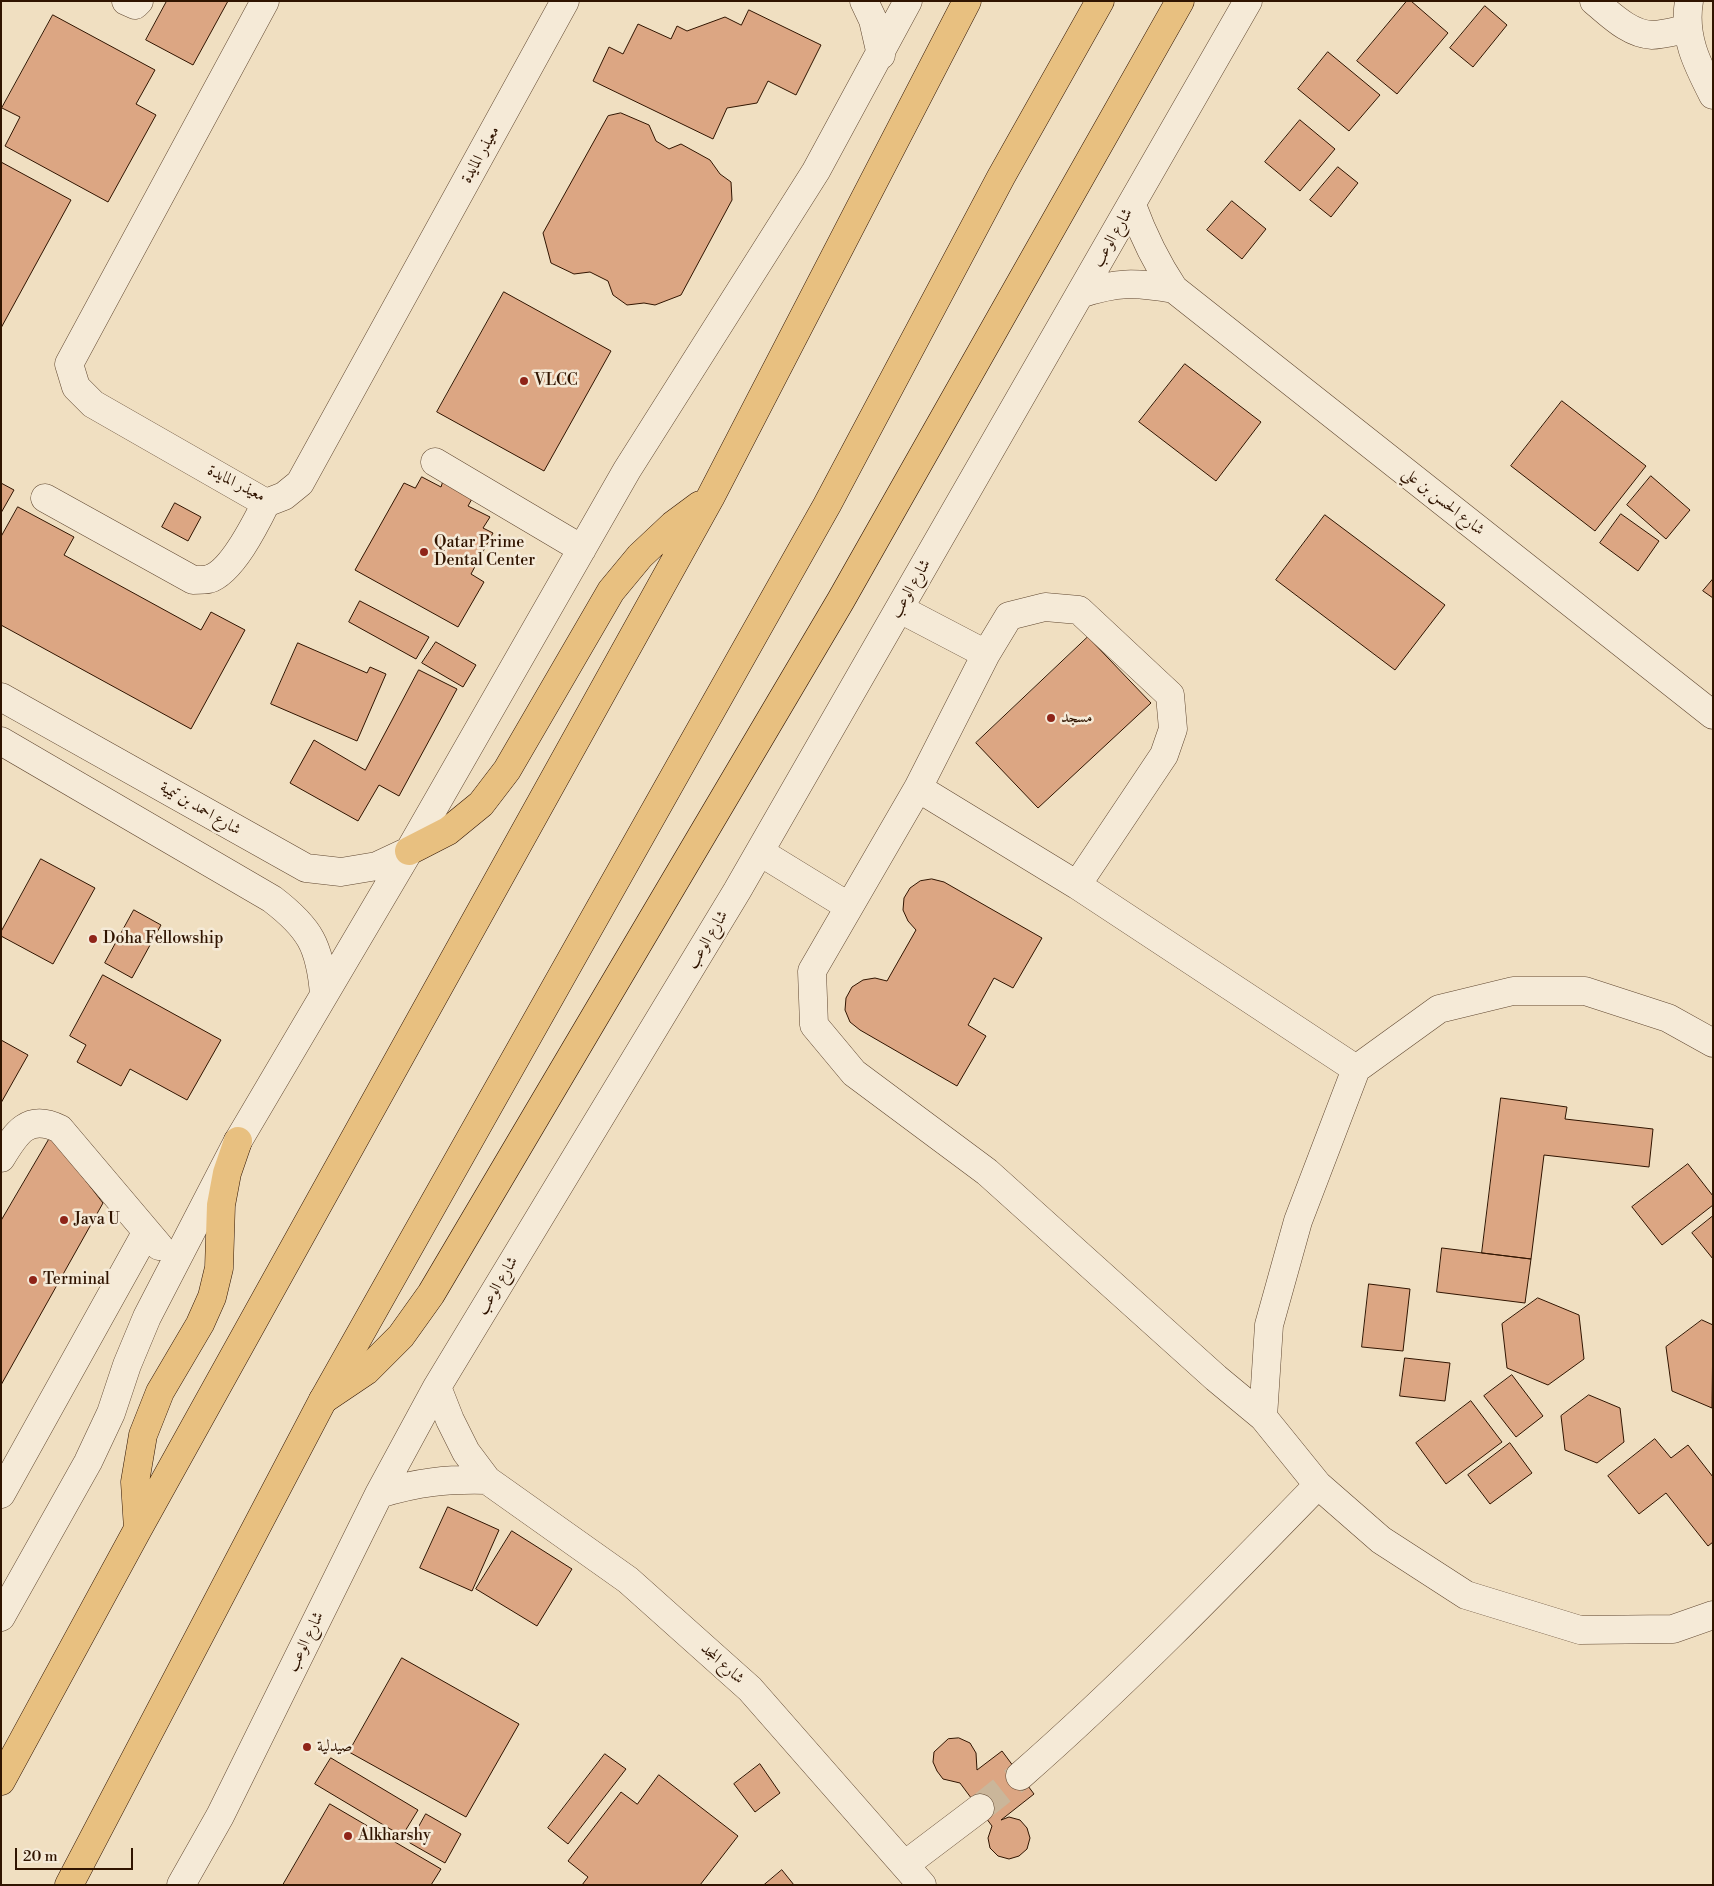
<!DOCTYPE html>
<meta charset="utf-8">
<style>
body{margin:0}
#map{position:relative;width:1714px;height:1886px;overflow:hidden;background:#f0dfc1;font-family:"Libre Bodoni",serif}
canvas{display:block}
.frame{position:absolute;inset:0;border:2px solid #301400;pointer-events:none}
.scale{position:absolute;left:15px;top:1848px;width:118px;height:22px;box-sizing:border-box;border:2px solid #301400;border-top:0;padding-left:6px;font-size:15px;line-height:18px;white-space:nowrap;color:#301400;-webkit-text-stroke:4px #f5ead7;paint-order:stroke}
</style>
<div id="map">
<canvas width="1714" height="1886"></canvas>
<div class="frame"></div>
<div class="scale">20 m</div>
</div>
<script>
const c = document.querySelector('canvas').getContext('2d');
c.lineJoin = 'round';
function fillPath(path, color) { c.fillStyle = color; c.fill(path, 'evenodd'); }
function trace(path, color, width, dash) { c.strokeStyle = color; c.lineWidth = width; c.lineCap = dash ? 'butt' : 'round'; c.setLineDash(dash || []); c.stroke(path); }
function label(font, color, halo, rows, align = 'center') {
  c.font = font + ' "Libre Bodoni",Amiri,serif'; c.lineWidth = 5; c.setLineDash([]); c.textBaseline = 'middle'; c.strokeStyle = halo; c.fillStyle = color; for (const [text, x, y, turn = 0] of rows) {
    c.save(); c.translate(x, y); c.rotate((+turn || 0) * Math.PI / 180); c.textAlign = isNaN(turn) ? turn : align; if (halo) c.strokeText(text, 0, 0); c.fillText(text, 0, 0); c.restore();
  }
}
const building = new Path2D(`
 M167 1H228L193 65 146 40Z
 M1407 1H1411L1448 33 1397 94 1357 61Z
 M1485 6 1507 25 1473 67 1450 48Z
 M749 10 821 45 796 95 768 81 757 103 727 108 713 139 593 81 609 47 623 54 638 24 671 39 677 26 687 31 725 17 741 25Z
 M53 15 155 70 136 104 156 115 108 202 5 146 20 117 2 108Z
 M1328 52 1380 95 1349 131 1298 89Z
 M621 113 649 125 656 141 669 149 681 144 710 160 720 174 731 182 732 200 681 295 655 305 644 303 627 305 613 295 608 281 590 272 574 274 551 263 543 233 608 116Z
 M1300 120 1335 149 1300 191 1265 162Z
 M1 162 71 200 1 328Z
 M1338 167 1358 183 1331 217 1310 200Z
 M1232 201 1266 229 1242 259 1207 230Z
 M504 292 611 351 544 471 437 412Z
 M1185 364 1261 422 1216 481 1139 422Z
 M1562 401 1646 466 1595 531 1511 466Z
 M1651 476 1690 510 1666 539 1627 505Z
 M422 477 441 487 443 481 473 497 468 506 490 517 483 528 493 533 471 574 484 582 458 627 355 570 404 483 415 488Z
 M1 483 14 490 1 513Z
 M175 503 201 517 188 541 162 527Z
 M18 507 74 537 64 555 201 630 211 612 245 630 191 729 1 625V537Z
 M1621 514 1659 541 1638 571 1600 543Z
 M1325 515 1445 605 1395 670 1276 580Z
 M1713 579V598L1703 591Z
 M360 601 429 637 416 659 349 622Z
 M1088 637 1151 703 1038 808 976 743Z
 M436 642 476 665 463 687 422 663Z
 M298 643 367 673 370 667 386 674 357 741 271 704Z
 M419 670 457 689 399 796 379 785 358 821 290 783 314 740 365 770Z
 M41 859 95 888 53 964 1 936V932Z
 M932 879 944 882 1042 938 1013 988 994 978 968 1025 986 1036 957 1086 860 1030 850 1022 845 1010 846 998 852 987 863 980 875 978 887 981 916 930 908 921 903 910 904 898 910 888 920 881Z
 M134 910 161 925 132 978 105 963Z
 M103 975 221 1040 187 1100 130 1069 121 1086 77 1062 86 1045 70 1036Z
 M1 1040 28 1055 1 1103Z
 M1501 1098 1567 1107 1565 1119 1653 1129 1649 1167 1544 1155 1531 1259 1482 1253Z
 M51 1136 103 1203 1 1385V1221Z
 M1688 1164 1713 1196V1205L1662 1245 1632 1207Z
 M1713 1216V1259L1692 1233Z
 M1442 1248 1531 1259 1525 1303 1437 1292Z
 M1369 1284 1410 1289 1403 1351 1362 1347Z
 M1538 1298 1579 1315 1584 1359 1548 1385 1507 1368 1502 1324Z
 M1702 1320 1713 1325 1712 1408 1672 1391 1666 1347Z
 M1405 1358 1450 1363 1445 1401 1400 1396Z
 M1512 1375 1543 1416 1516 1437 1484 1396Z
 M1589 1395 1620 1408 1624 1442 1597 1463 1565 1450 1561 1416Z
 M1471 1401 1502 1442 1446 1484 1416 1443Z
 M1655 1439 1671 1458 1688 1445 1713 1477V1542L1708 1546 1666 1493 1639 1514 1608 1476Z
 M1510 1443 1532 1473 1490 1504 1468 1475Z
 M448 1507 499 1530 472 1591 420 1568Z
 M512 1531 572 1569 537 1626 476 1589Z
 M402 1658 519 1724 466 1817 349 1752Z
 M959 1738 970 1743 976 1753 977 1770 1002 1751 1034 1794 1001 1820 1009 1817 1020 1820 1027 1828 1030 1838 1027 1849 1019 1856 1009 1859 998 1856 990 1848 988 1838 992 1826 960 1783 943 1779 937 1771 933 1762 934 1752 948 1739Z
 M605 1754 626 1769 568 1844 548 1828Z
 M331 1758 418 1810 402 1836 315 1784Z
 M760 1764 780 1793 755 1812 734 1784Z
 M659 1775 738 1836 700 1885H582L588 1877 568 1861 621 1792 637 1804Z
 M330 1804 441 1869 431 1885H283Z
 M426 1814 461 1834 445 1863 410 1843Z
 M782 1870 794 1885H764Z`);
const minorTunnel = new Path2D(`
 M980 1808 1020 1776`);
const minor = new Path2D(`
 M126 1 135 5 139 1
 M265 1 69 364 76 387 93 404 266 503 284 496 300 483 565 1
 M864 1 873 20 881 55
 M1594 1C1610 14 1629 34 1652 35 1663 35 1676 31 1687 29
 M1689 1C1683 37 1697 64 1713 95
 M1132 205C1143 235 1156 262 1174 289L1713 715
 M1080 294C1117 282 1135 282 1174 289
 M435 462 582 549
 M45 498 193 580C198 580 205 580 209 579 232 572 256 523 266 503
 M900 609 986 654
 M1 697 306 868 341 872 377 866 409 851
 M1 741 272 899C310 928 320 946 324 994
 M918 788 1077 885
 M760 852 848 906
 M1356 1069 1077 885 1164 755 1173 729 1170 695 1079 610 1045 607 1009 616 986 654 918 788 812 971 814 1025 854 1073 987 1172 1216 1378 1263 1417 1318 1485 1381 1540 1466 1595 1580 1630 1673 1629 1713 1615
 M1 1158C16 1133 28 1113 60 1129L159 1246
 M437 1387 450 1420 466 1452 487 1480 628 1580 750 1689 922 1885
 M1263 1417 1269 1325 1298 1221 1356 1069 1439 1009 1513 991H1585L1668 1018 1713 1043
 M1 1494 146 1233
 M379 1494C418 1482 447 1479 487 1480
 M1 1617 88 1462 111 1413 127 1365 147 1317 238 1141 409 851 627 470 816 171 908 1
 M1020 1776C1125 1684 1221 1585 1318 1485
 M906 1864 980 1808
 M181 1885 220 1816 379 1494 437 1387 737 891 1248 1`);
const major = new Path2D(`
 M409 851 448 831 481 804 507 770 611 591 640 556 673 525 700 505
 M138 1529 135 1482 143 1435 160 1392 200 1324 212 1297 219 1268 221 1205 227 1173 238 1141
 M1 1781 138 1529 710 498 967 1
 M69 1885 323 1400 827 505 1001 177 1100 1`);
const highway = new Path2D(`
 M323 1400 366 1371 401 1336 431 1294 841 600 1180 1`);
const markers = [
 [524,381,5,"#8f2418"],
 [424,552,5,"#8f2418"],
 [1051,718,5,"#8f2418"],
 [93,939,5,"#8f2418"],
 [64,1220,5,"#8f2418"],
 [33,1280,5,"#8f2418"],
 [307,1747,5,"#8f2418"],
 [348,1836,5,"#8f2418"]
];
const streetNames = [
 ["معيذر المايدة",481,155,-61],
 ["شارع الوعب",1113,238,-60],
 ["معيذر المايدة",236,484,27],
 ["شارع الحسن بن علي",1443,502,38],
 ["شارع الوعب",911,589,-60],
 ["شارع احمد بن تيمية",200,809,30],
 ["شارع الوعب",708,940,-59],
 ["شارع الوعب",498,1286,-59],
 ["شارع الوعب",306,1642,-64],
 ["شارع المجد",722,1664,42]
];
const poiNames = [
 ["VLCC",534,381],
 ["Qatar Prime",434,543],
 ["Dental Center",434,561],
 ["مسجد",1061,718],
 ["Doha Fellowship",103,939],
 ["Java U",74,1220],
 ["Terminal",43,1280],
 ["صيدلية",317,1747],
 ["Alkharshy",358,1836]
];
fillPath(building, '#dca683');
trace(building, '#301400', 1);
trace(minorTunnel, '#cab69a', 28, [28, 14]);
trace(minor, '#604730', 29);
trace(major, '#301400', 29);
trace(highway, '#301400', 29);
trace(minor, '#f5ead7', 28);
trace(major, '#e8c080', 28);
trace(highway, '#e8c080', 28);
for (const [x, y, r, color] of markers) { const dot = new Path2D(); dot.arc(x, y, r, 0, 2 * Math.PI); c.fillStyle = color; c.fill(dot); trace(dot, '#f5ead7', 2); }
label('16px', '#301400', '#f5ead7', streetNames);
label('16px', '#301400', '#f5ead7', poiNames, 'left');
</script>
